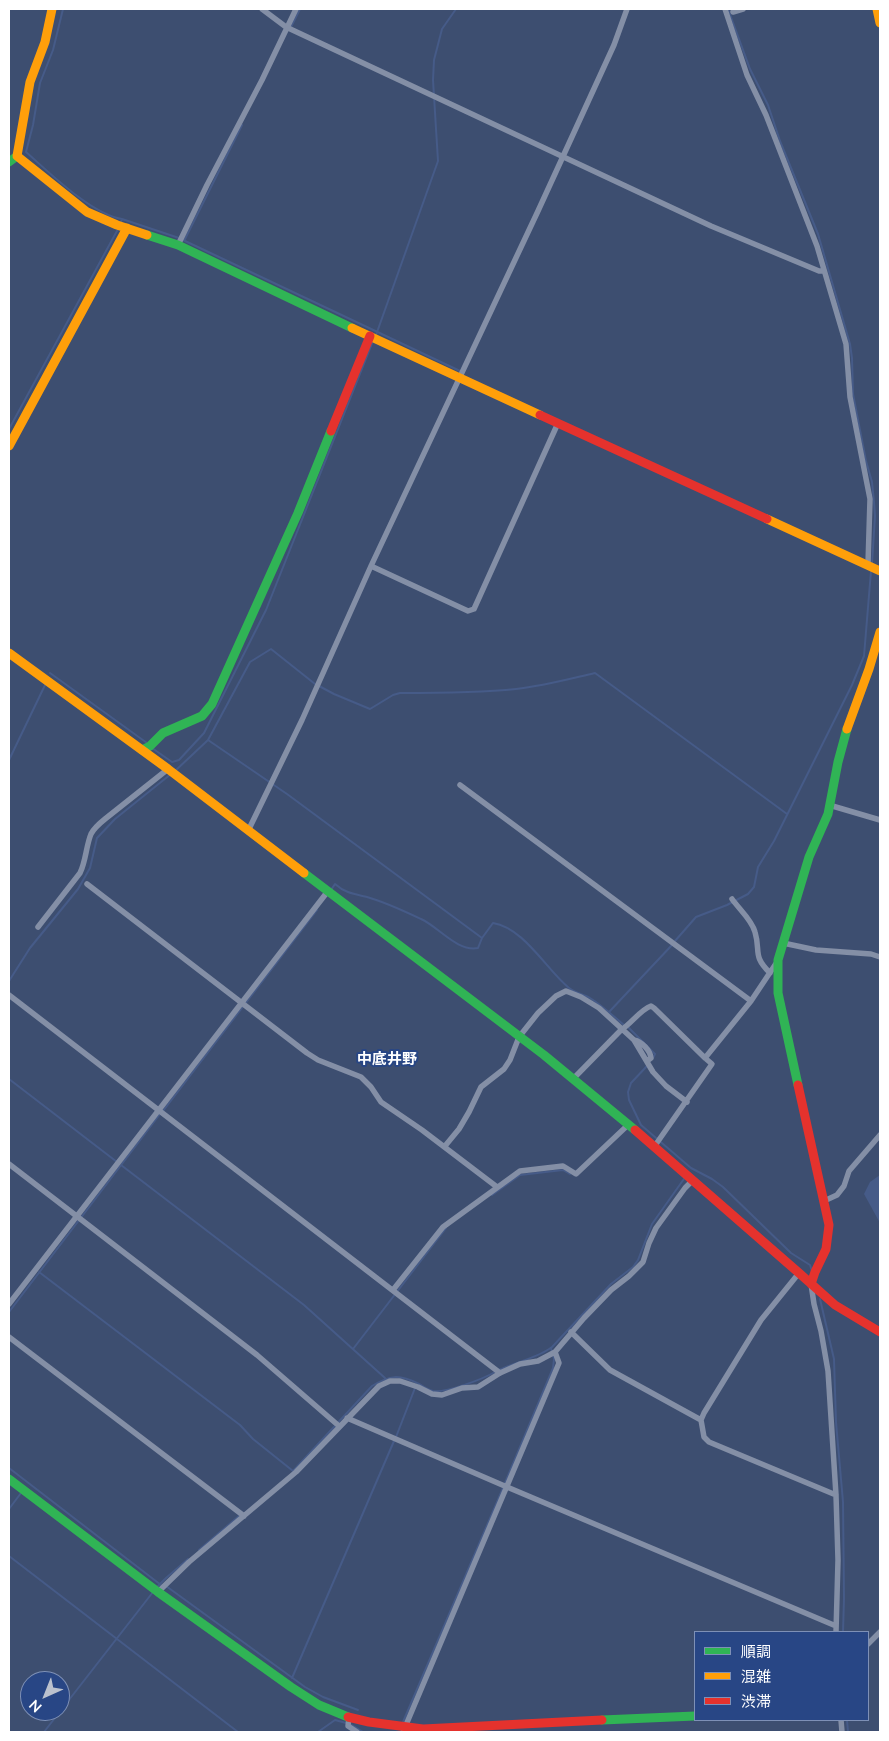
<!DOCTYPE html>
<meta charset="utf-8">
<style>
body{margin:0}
#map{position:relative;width:889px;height:1741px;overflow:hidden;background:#3d4e70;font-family:Lato,"Noto Sans JP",sans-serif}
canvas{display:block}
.frame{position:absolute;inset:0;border:10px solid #fff;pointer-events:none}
.legend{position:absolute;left:694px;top:1631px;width:175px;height:90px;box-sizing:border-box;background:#284685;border:1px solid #7e90b6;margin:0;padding:6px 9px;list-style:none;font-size:15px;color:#fff}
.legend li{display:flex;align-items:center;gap:10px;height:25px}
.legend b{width:25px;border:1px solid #7e90b6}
.north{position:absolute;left:20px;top:1671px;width:50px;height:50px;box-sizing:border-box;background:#284685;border:1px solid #7e90b6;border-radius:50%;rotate:224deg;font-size:14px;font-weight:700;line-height:20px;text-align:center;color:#fff}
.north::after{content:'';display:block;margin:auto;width:18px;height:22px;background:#bbc1cd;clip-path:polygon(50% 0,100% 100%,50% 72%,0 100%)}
</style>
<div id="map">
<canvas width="889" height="1741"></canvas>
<div class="frame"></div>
<ul class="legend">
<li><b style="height:6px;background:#30b455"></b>順調</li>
<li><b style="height:6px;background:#ff9f0a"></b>混雑</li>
<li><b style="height:6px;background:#e5322d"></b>渋滞</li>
</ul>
<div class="north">N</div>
</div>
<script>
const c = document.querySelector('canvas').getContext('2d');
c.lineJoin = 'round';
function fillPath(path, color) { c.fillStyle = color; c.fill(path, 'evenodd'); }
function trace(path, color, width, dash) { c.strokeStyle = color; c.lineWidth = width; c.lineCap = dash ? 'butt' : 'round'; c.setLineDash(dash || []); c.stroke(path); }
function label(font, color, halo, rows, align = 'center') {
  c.font = font + ' Lato,"Noto Sans JP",sans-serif'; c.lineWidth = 4; c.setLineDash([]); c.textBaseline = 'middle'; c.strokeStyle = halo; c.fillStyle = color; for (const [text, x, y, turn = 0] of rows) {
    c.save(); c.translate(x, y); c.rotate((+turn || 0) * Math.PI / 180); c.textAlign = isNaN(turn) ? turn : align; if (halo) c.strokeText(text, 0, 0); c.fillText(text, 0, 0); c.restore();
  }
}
const water = new Path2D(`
 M880 1175V1223L864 1194 870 1182Z`);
const stream = new Path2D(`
 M63 9 53 50 40 83 33 125 26 152C50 173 91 214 122 219L121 222
 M728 9 750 69 768 105 780 141 818 234 850 344 852 358 853 394 866 461 872 482 874 502 875 516 872 564
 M291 27 300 9
 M122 219 179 238
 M185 239 242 125
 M183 240 460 371
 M376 335 438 161 433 80 434 60 442 29 456 9
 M9 429 118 229
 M50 673 147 743
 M319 686 334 694 370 709 393 695 400 693C438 693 477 693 516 689 543 686 569 679 595 673L787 814
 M208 740 287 794 482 938 493 923C524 928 546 969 569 988 575 993 584 994 590 998 603 1006 613 1016 624 1025
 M152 748 172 762 179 760 204 733 266 610 373 341
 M9 760 46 683
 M175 771 208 740 250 662 271 649 315 684
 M331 890 335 884C345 893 354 894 367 897 385 902 404 911 421 919 439 927 457 952 478 948L482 938
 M675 941 696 917 727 905 748 894 754 887 758 867 774 841 852 685 864 656 871 571
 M9 981 30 948 78 889 90 868 97 838 115 819 171 774
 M609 1012 672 945
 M628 1027 655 1054 653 1058
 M647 1066 631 1083 628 1092 629 1100 641 1125 691 1168 712 1179 723 1187 791 1253 810 1265 812 1271
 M9 1079 117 1162
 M163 1111 317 910
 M121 1165 304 1305 385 1378
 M492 1195 520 1175 563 1170 570 1174
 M39 1272 240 1425 253 1439 293 1471
 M820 1299 834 1359 836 1422 843 1502 844 1599 843 1632
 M9 1312 160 1114
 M353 1349 446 1228
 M499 1370C516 1362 538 1358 552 1347L611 1284 633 1267 638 1260 652 1224 686 1176
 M396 1437 415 1388
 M9 1468 161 1585
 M293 1471 372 1386C390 1375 399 1374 419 1384 423 1386 428 1390 433 1391 446 1393 483 1379 495 1372
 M505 1483 553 1368 554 1359 551 1348
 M9 1509 21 1493
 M199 1550 239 1516
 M9 1556 238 1732
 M166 1586 305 1687 323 1697 358 1710
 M156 1588 166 1578 188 1559
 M292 1678 394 1441
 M847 1720 848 1732
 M403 1722 503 1488
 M350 1724 363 1732
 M44 1732 153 1592
 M318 1732 335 1720 346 1723`);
const street = new Path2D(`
 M262 9 286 27 711 226 819 271H824
 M725 9 747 75 766 115 817 246 846 344 850 397 870 499 868 564
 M733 12 743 9
 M178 245 207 185 262 80 296 9
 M371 566 468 611 474 609 558 423
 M460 785 751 1001
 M829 805 880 820
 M248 831 302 720 371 566 538 211 614 45 627 9
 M87 884 307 1053 318 1060 361 1077 371 1087 381 1102 422 1130 497 1187
 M732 899C739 909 752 920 755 932 761 952 752 955 770 973
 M38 927 80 873C86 861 86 846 91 834 94 828 100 823 105 819L168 769
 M783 943 816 950 871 954 880 957
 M9 995 500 1373
 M634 1040C642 1042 650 1050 651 1058L647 1061
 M573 1079 621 1030C632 1023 640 1010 651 1006L654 1008 705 1058
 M445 1146 459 1129 469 1112 481 1087 504 1069 510 1060 519 1037 538 1013 556 996 566 991 581 997 599 1008 634 1040 653 1072 666 1086 687 1102
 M654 1147 712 1064 705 1058 751 1001 777 962
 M9 1164 257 1355 339 1426
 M824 1201 837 1195 844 1186 849 1171 880 1135
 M799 1273 761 1320 704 1413 701 1420 704 1437 709 1442 836 1495
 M811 1284 814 1304 821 1331 828 1371 836 1495 838 1560 836 1632
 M393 1290 443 1227 520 1171 563 1166 576 1174 629 1124
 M9 1304 328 891
 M571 1332 610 1370 701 1420
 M9 1337 244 1516
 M347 1418 507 1487 836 1626
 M158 1592 189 1562 296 1472 379 1386 390 1381H400L418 1387 432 1394 442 1395 462 1388 478 1387 500 1373 520 1364 538 1361 555 1352 584 1318 611 1290 629 1276 643 1262 649 1243 656 1228 685 1188 692 1181
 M868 1644 880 1632
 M349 1717 348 1726 357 1732
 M841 1720 842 1732
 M403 1732 559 1363 555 1352`);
const fast = new Path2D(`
 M9 162 17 156
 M147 235 178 245 352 328
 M142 750 150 746 163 733 202 716 212 704 298 513 331 431
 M304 873 544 1055 635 1130
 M798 1085 778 993V960L809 857 828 814 838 762 847 729
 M9 1479 158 1592 291 1687 319 1705 348 1717
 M602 1720 695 1716`);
const slow = new Path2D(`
 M52 9 45 42 30 82 17 156 87 212 117 225 147 235
 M877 9 880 23
 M352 328 540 415
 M9 446 127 228
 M767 519 880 571
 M9 653 168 769 304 873
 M847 729 869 669 880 632`);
const jam = new Path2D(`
 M540 415 767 519
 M331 431 370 336
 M798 1085 829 1225 826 1249 815 1272 811 1284
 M635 1130 799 1273 835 1305 880 1332
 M348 1717 369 1722 423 1729 602 1720`);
const quarterNames = [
 ["中底井野",387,1059]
];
fillPath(water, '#465b88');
trace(stream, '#465b88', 2);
trace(street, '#848fa6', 5.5);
trace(fast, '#30b455', 9);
trace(slow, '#ff9f0a', 9);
trace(jam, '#e5322d', 9);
label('bold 15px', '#fff', '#284685', quarterNames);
</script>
